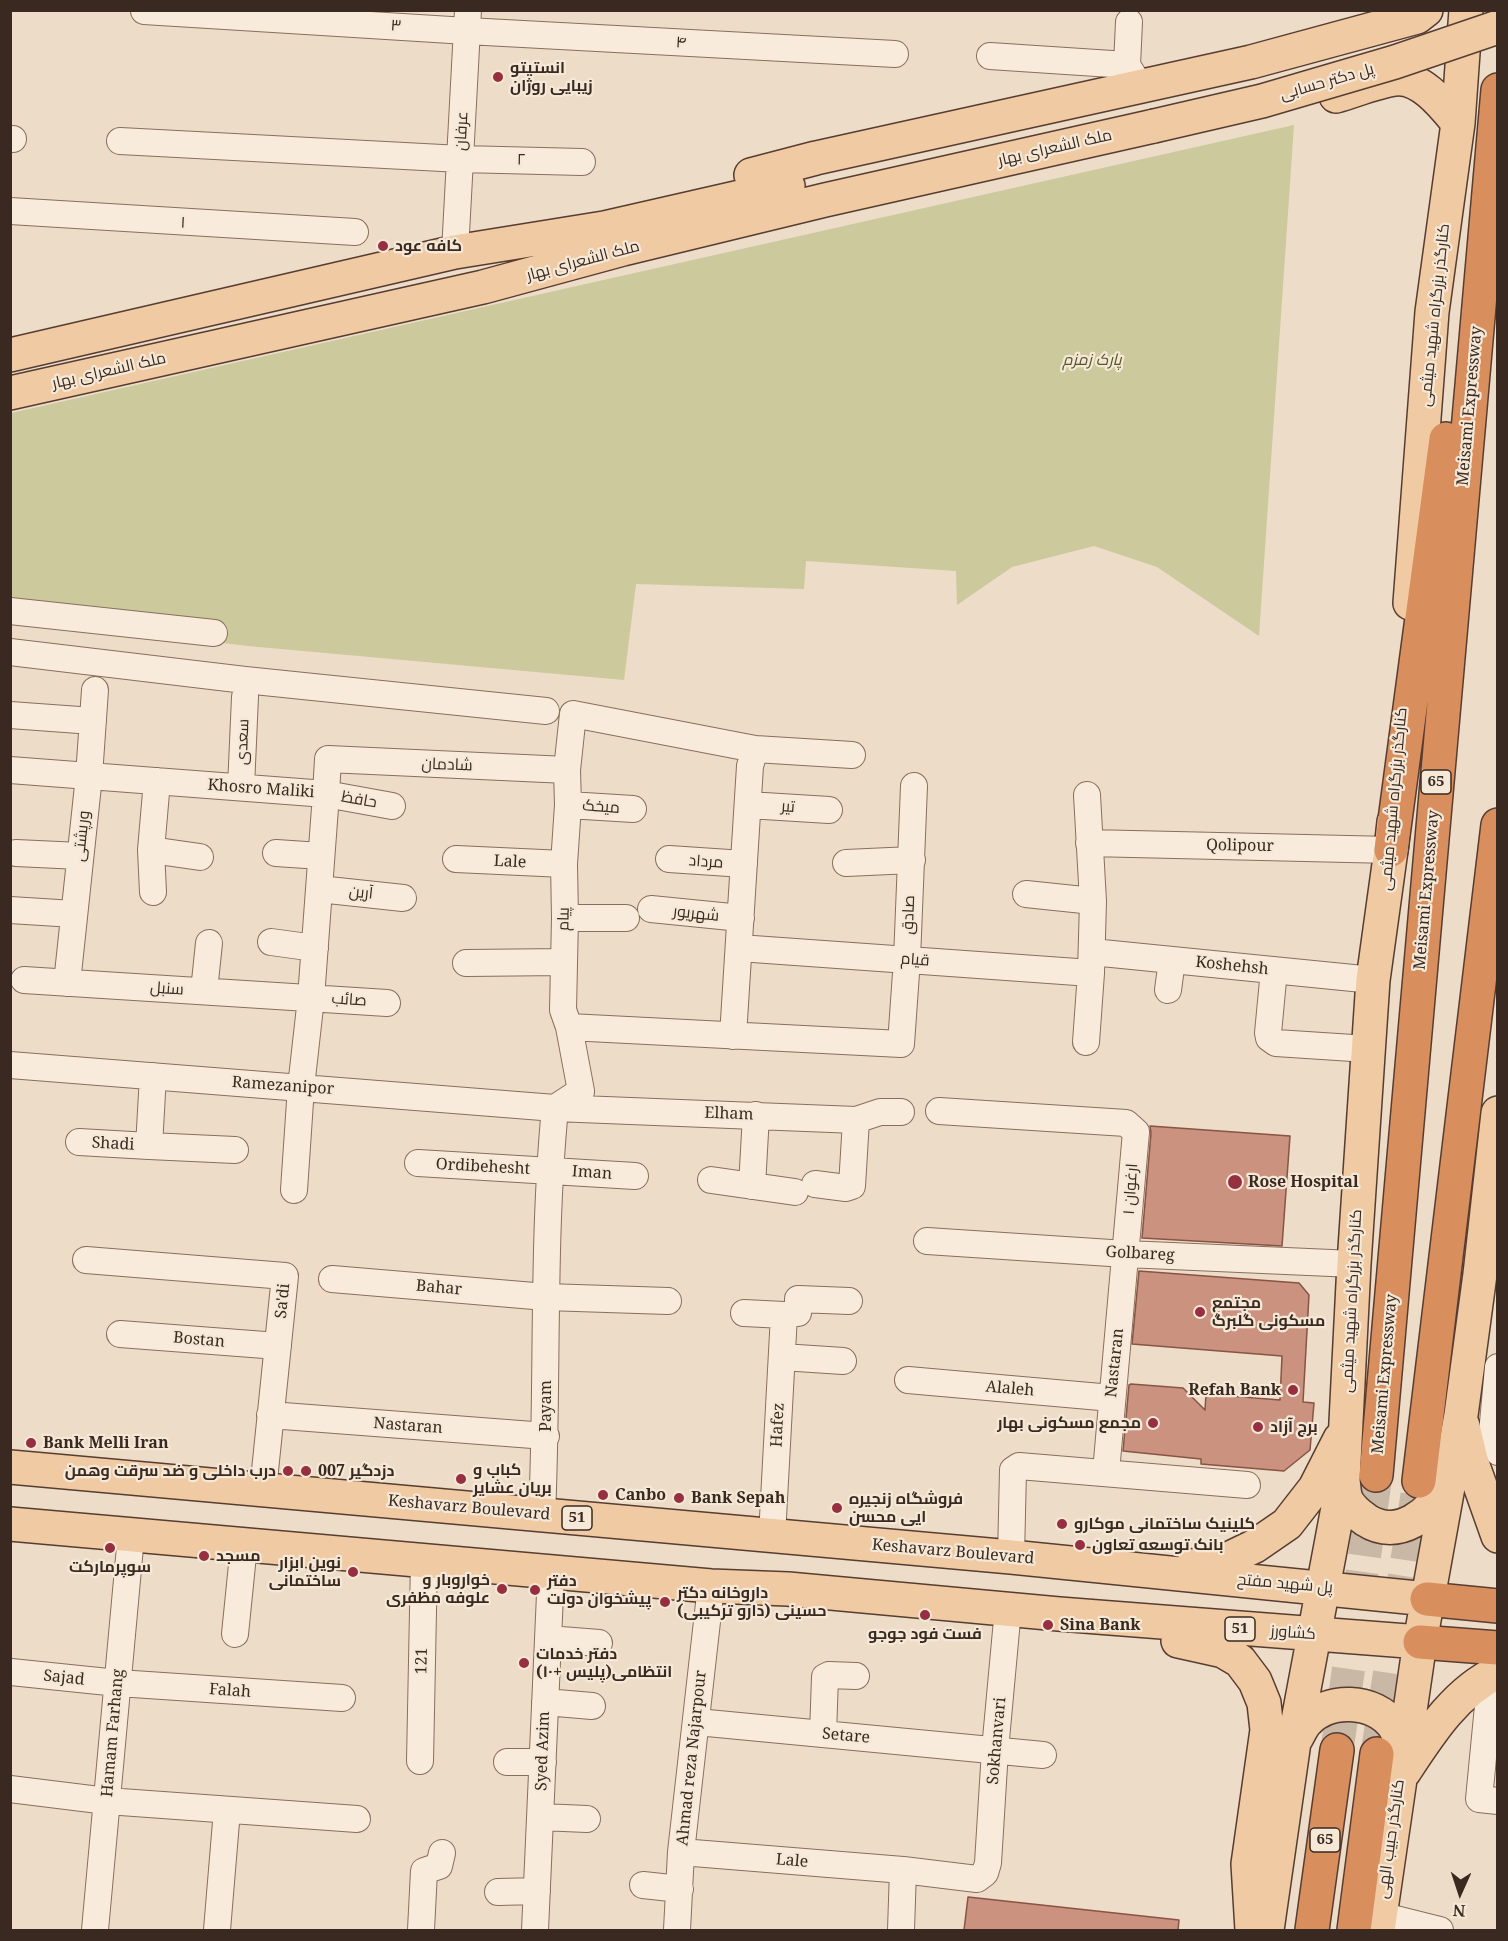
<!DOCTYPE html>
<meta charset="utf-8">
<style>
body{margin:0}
#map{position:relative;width:1508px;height:1941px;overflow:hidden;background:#eddcc8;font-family:"Noto Serif",serif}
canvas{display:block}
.frame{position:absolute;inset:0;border:12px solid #3a2920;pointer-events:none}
.north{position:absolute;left:1430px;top:1863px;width:60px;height:60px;-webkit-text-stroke:4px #f5e8d7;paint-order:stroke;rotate:183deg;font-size:16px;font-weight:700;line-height:24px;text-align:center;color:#3a2920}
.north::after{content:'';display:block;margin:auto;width:21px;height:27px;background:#3a2920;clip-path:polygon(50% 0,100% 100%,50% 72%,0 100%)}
</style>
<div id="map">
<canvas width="1508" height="1941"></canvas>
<div class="frame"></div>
<div class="north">N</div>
</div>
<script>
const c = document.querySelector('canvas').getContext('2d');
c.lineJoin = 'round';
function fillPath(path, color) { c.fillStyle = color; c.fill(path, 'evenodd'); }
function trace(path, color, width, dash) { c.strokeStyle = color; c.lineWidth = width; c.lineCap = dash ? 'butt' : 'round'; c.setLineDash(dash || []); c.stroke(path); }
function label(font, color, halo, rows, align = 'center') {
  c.font = font + ' "Noto Serif",Cairo,serif'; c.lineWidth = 4.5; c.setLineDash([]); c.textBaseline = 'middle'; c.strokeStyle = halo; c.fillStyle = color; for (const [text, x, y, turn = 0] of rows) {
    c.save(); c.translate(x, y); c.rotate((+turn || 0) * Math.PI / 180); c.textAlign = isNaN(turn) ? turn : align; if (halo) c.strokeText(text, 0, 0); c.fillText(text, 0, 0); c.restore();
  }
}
const green = new Path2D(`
 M1294 125 1259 636 1157 567 1094 546 1012 567 957 605 956 571 806 561 804 589 636 584 624 680 248 646 11 617V413Z`);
const building = new Path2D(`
 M1150 1126 1290 1136 1282 1246 1142 1238 1151 1133Z
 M1139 1271 1299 1283 1309 1295 1303 1402 1314 1403 1310 1450 1284 1471 1201 1464V1459L1123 1451 1129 1385 1131 1384 1183 1388 1205 1410 1206 1394 1280 1400 1282 1356 1132 1344Z
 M968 1897 1179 1920 1178 1930H964Z`);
const highwayTunnel = new Path2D(`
 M1337 1750 1376 1475
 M1377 1754 1417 1495`);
const minor = new Path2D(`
 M144 11 467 31 895 54
 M1129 22 1127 65 1135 78
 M990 56 1127 65
 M10 139H13
 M120 141 461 159 582 162
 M10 211 355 232
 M455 252 468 10
 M10 611 214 633
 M10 652 245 680 546 711
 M10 715 93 721
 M10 770 326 794 311 998 301 1087 294 1190
 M157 781 151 850 200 857
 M241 787 245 697
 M568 805 633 809
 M748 805 829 810
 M392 806 326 794 328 759 567 770
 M1089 843 1391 850
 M151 850 153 892
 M16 853 80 856
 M276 853 321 856
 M456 859 564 864
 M669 859 744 864
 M846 863 912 860
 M319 889 403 898
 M1026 894 1093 901
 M651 909 741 918
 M10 910 74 914
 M565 918H626
 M271 942 315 948
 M739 948 1091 973
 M1092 952 1373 980
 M466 963 563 962
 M1274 970 1268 1033 1269 1038 1276 1043 1368 1049
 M24 980 387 1003
 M67 983 89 776 95 690
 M1168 990 1172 960
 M204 991 209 943
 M569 1027 901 1044 907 959 914 786
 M733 1036 750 766 755 749
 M1086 1042 1091 973 1093 901 1087 795
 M10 1065 555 1108 856 1120 880 1112H901
 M555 1108 581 1091 569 1027 563 1010 565 918 564 864 568 805 567 770 573 714 755 749 852 755
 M939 1111 1126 1123 1136 1132 1106 1472
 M79 1142 149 1146 153 1076
 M149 1146 235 1150
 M418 1163 635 1176
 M711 1180 795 1192
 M815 1184 846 1188 852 1186 856 1120
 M752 1186 756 1115
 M927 1241 1126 1254 1354 1264
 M86 1260 285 1276 263 1490
 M332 1279 546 1297 668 1301
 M744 1313 784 1315 798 1313V1299L849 1301
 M120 1334 278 1346
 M782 1357 843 1361
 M1498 1367 1492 1434 1498 1452
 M908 1380 1112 1398
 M270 1415 546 1436
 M542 1515C548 1380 542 1243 555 1108
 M772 1536 784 1315
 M1011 1557 1013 1470 1019 1466 1247 1485
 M235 1634 244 1545
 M548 1639 599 1643
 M11 1672 118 1683 342 1698
 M1491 1675 1479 1799 1498 1801
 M545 1702 592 1706
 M697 1722 1043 1755
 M823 1734 825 1677 829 1675 856 1676
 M420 1761 424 1561
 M507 1762H543
 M10 1789 107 1801 357 1819
 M541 1817 587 1819
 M681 1852 903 1870 977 1879 985 1873 988 1863 995 1750 1008 1609
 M643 1885 680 1889
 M498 1892 537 1891
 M1380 1915 1440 1930
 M95 1930 131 1536
 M217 1930 227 1810
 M421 1930 424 1871 439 1866 442 1853
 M535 1930 551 1572
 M677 1930 681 1852 711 1586
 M901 1930 903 1870`);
const major = new Path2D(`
 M1336 96C1354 91 1375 82 1395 79 1421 76 1444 106 1458 123
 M751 175 816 158 1251 62 1417 17 1426 10
 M10 355 455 252 604 228 788 186
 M10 393 483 287 623 249 825 200 1154 126
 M1410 603 1432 312 1458 123 1466 10
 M1463 1426 1471 1460 1498 1536
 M10 1467 1011 1557 1427 1599
 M1343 1481C1344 1486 1344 1494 1346 1499 1350 1508 1359 1515 1366 1520 1398 1541 1432 1514 1446 1484
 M10 1524 711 1586 788 1589 1059 1614 1420 1642
 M1192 1566 1220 1563 1255 1546 1287 1524 1315 1488 1340 1439
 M1178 1641 1223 1651 1240 1661 1255 1681 1264 1703 1267 1730 1248 1864 1252 1930
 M1294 1742C1298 1736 1301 1728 1306 1722 1328 1697 1374 1699 1394 1726 1398 1732 1401 1741 1404 1748
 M1404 1772C1429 1734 1455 1692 1498 1672
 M1267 1930 1294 1742 1343 1481 1354 1264 1373 980 1391 850 1394 822
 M1378 1930 1420 1642 1461 1415 1480 1274 1498 1113`);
const highway = new Path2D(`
 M1391 850 1446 439
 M1376 1475 1498 90
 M1419 1481 1498 825
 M1427 1599 1498 1606
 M1420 1642 1498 1648
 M1312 1930 1337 1750
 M1354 1930 1377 1754`);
const majorBridge = new Path2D(`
 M1154 126 1262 101 1395 62 1498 27`);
const markers = [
 [498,77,6,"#962f40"],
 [383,246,6,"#962f40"],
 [1235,1182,8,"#962f40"],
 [1200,1312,6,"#962f40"],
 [1293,1390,6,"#962f40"],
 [1153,1423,6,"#962f40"],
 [1258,1427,6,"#962f40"],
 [31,1443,6,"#962f40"],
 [288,1471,6,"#962f40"],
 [306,1471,6,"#962f40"],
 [461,1479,6,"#962f40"],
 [603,1495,6,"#962f40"],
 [679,1498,6,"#962f40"],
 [837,1508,6,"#962f40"],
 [1062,1524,6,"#962f40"],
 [1080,1545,6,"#962f40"],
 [110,1548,6,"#962f40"],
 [204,1556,6,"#962f40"],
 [353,1572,6,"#962f40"],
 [502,1589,6,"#962f40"],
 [535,1590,6,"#962f40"],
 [665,1602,6,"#962f40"],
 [925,1615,6,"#962f40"],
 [1048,1625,6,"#962f40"],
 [524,1663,6,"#962f40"]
];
const shields = [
 [1436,782,30],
 [577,1518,30],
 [1240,1629,30],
 [1325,1840,30]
];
const shieldNames = [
 ["65",1436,782],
 ["51",577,1518],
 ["51",1240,1629],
 ["65",1325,1840]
];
const streetNames = [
 ["۳",396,26,4],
 ["۴",681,43,3],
 ["پل دکتر حسابی",1327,82,-16],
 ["عرفان",462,131,-87],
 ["ملک الشعرای بهار",1055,148,-13],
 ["۲",521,160,1],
 ["۱",183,223,3],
 ["ملک الشعرای بهار",583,261,-15],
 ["کنارگذر بزرگراه شهید میثمی",1435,315,-84],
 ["ملک الشعرای بهار",109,371,-13],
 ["Meisami Expressway",1470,406,-85],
 ["سعدی",243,742,-88],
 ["شادمان",447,765,2],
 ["Khosro Maliki",261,789,4],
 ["کنارگذر بزرگراه شهید میثمی",1394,799,-85],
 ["حافظ",359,800,10],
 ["میخک",601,807,4],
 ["تیر",788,807,4],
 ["ورپشتی",82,836,-84],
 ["Qolipour",1240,846,1],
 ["Lale",510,862,3],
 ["مرداد",706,862,4],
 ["Meisami Expressway",1427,890,-85],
 ["آرین",361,893,6],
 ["شهریور",696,914,6],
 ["صادق",909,915,-88],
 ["پیام",564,919,-89],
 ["قیام",915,960,4],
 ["Koshehsh",1232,966,6],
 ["سنبل",167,989,4],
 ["صائب",349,1000,4],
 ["Ramezanipor",283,1086,4],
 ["Elham",729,1114,2],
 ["Shadi",113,1144,3],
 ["Ordibehesht",483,1167,3],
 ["Iman",592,1173,4],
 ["ارغوان ۱",1131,1189,-86],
 ["Golbareg",1140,1254,3],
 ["Bahar",439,1288,5],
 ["Sa'di",283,1301,-84],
 ["کنارگذر بزرگراه شهید میثمی",1352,1301,-87],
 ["Bostan",199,1340,5],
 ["Nastaran",1115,1363,-84],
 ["Meisami Expressway",1385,1374,-85],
 ["Alaleh",1010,1389,5],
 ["Payam",546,1406,-90],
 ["Hafez",778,1425,-87],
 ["Nastaran",408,1426,4],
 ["Keshavarz Boulevard",469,1508,5],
 ["Keshavarz Boulevard",953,1552,5],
 ["پل شهید مفتح",1285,1584,5],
 ["کشاورز",1293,1633,4],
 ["121",422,1661,-89],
 ["Sajad",64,1678,6],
 ["Falah",230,1691,4],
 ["Hamam Farhang",113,1733,-85],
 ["Setare",846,1736,5],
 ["Sokhanvari",997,1741,-85],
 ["Syed Azim",543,1751,-88],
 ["Ahmad reza Najarpour",692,1758,-84],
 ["کنارگذر حبیب الهی",1391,1839,-82],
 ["Lale",792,1861,5]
];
const poiNames = [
 ["انستیتو",510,68],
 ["زیبایی روژان",510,86],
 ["کافه عود",395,246],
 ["Rose Hospital",1248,1182],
 ["مجتمع",1212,1303],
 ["مسکونی گلبرگ",1212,1321],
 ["Refah Bank",1281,1390,"right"],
 ["مجمع مسکونی بهار",1141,1423,"right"],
 ["برج آزاد",1270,1427],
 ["Bank Melli Iran",43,1443],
 ["کباب و",473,1470],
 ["بریان عشایر",473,1488],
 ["درب داخلی و ضد سرقت وهمن",276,1471,"right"],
 ["دزدگیر 007",318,1471],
 ["Canbo",615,1495],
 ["Bank Sepah",691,1498],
 ["فروشگاه زنجیره",849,1499],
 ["ایی محسن",849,1517],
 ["کلینیک ساختمانی موکارو",1074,1524],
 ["بانک توسعه تعاون",1092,1545],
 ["مسجد",216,1556],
 ["نوین ابزار",341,1563,"right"],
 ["ساختمانی",341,1581,"right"],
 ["سوپرمارکت",110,1567,"center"],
 ["خواروبار و",490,1580,"right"],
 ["علوفه مظفری",490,1598,"right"],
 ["دفتر",547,1581],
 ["پیشخوان دولت",547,1599],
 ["داروخانه دکتر",677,1593],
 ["حسینی (دارو ترکیبی)",677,1611],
 ["Sina Bank",1060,1625],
 ["فست فود جوجو",925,1634,"center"],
 ["دفتر خدمات",536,1654],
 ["انتظامی(پلیس +۱۰)",536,1672]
];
const parkNames = [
 ["پارک زمزم",1092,360]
];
fillPath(green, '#ccc99c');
fillPath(building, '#ca927f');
trace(building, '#885444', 1.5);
trace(highwayTunnel, '#c9b8a6', 33, [33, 16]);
trace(minor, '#896e5d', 28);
trace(major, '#573d31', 36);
trace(highway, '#573d31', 36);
trace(minor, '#f8ebdb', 26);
trace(major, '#efcaa2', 33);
trace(highway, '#d98e5d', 33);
trace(majorBridge, '#573d31', 36, []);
trace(majorBridge, '#efcaa2', 33);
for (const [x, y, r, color] of markers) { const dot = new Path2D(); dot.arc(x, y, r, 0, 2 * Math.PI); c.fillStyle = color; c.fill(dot); trace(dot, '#f5e8d7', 2); }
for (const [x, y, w] of shields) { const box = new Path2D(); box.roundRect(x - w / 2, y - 12, w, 24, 4.5); c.fillStyle = '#f5e8d7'; c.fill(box); trace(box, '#3a2920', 1.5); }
label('bold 15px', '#3a2920', null, shieldNames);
label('16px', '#3a2920', '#f5e8d7', streetNames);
label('bold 16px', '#3a2920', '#f5e8d7', poiNames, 'left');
label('italic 16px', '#525628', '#f5e8d7', parkNames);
</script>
